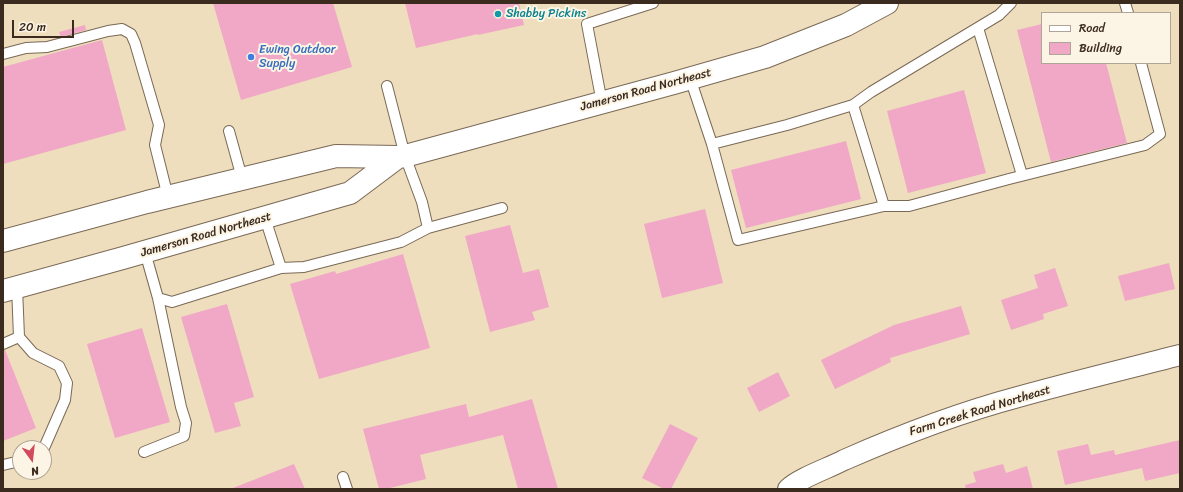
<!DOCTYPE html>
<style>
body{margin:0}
#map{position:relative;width:1183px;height:492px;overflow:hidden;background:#eedebd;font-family:Sriracha,sans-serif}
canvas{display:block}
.frame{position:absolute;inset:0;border:4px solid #3b2a1e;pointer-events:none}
.legend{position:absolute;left:1041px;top:12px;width:130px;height:52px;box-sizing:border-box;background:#fcf5e5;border:1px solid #afa495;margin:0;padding:5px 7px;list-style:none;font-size:12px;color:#3b2a1e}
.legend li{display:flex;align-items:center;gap:8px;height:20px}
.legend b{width:20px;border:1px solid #afa495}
.north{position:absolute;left:12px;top:440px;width:40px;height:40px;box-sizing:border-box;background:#fcf5e5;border:1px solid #afa495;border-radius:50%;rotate:165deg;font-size:11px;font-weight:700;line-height:16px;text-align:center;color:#3b2a1e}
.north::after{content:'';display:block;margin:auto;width:14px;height:18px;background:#d1495b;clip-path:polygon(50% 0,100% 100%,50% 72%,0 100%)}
.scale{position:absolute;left:12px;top:20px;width:62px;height:18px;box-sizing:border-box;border:2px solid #3b2a1e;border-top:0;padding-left:5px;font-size:12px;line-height:14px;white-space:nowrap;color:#3b2a1e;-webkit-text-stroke:3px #fcf5e5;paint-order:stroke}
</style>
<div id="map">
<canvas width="1183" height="492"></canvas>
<div class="frame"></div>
<ul class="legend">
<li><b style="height:5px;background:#fff"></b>Road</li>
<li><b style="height:11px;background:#f0a8c6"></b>Building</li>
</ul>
<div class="north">N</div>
<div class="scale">20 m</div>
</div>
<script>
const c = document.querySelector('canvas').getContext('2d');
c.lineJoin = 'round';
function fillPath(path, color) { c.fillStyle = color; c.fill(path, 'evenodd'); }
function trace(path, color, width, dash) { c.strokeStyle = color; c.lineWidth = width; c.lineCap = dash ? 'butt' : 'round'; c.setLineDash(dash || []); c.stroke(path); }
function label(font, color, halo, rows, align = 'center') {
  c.font = font + ' Sriracha,sans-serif'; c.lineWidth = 4; c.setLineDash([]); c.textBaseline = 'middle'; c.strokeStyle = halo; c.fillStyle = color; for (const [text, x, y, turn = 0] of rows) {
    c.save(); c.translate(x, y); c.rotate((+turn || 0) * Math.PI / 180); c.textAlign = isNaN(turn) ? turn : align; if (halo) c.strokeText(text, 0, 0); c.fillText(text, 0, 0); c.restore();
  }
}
const building = new Path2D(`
 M213 3H333L352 67 241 100Z
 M405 3H519L524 25 478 35V34L416 48Z
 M1042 24V63H1106L1127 143 1051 162 1017 30Z
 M85 25 86 30 61 37 59 32Z
 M102 40 126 130 3 164V67Z
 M964 90 986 173 908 193 887 111Z
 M846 141 861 199 746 228 731 170Z
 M705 209 723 283 662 298 644 224Z
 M510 225 523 273 539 269 549 307 532 312 535 320 490 332 465 236Z
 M403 254 430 348 319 379 290 284 335 271 336 274Z
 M1169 263 1175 289 1125 301 1118 276Z
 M1055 268 1068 306 1043 314 1044 319 1011 330 1001 300 1038 288 1034 275Z
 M227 304 254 397 234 403 241 426 215 433 181 317Z
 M961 306 970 334 890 358 891 362 835 389 821 360 894 325Z
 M142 328 170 422 115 438 87 344Z
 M3 350H5L36 428 3 441Z
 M778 372 790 396 759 412 747 388Z
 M532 399 558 489H518L503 435 420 455 426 479 386 489H379L363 429 466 404 469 417Z
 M670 424 698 438 671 489H664L642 478Z
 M1180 440V473L1145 481 1142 468 1065 485 1057 451 1088 444 1091 455 1114 450 1115 455Z
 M294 464 305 489H233V488Z
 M1003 464 1006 473 1027 466 1033 489H966L965 485 976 482 973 472Z`);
const service = new Path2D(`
 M1125 3 1128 13
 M978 28 1022 175
 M3 54 26 48 47 47 108 31 122 29 131 34 135 43 159 125 155 145 168 197
 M690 78 712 144 787 125 853 105 871 92 999 15 1011 3
 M602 103 587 24 653 3
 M853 105 884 206
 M229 131 242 178
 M712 144 738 240 884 206H909L1009 179 1145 145 1160 134 1141 63
 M265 218 281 268 304 267 401 242 428 228 422 202 405 156 387 86
 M428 228 502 208
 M145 252 158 298 172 302 281 268
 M17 287 19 337 33 353 59 366 67 383 65 400 44 448
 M3 344 19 337
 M144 452 184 436 186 423 181 407 158 298
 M3 465 20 461
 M343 477 347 489`);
const minor = new Path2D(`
 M788 489C799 478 829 468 844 460 901 435 958 413 1018 397 1072 382 1126 369 1180 355`);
const tertiary = new Path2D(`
 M3 241 147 202 336 156 398 157 405 156 674 83 765 57 846 25 887 3
 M3 291 123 258 350 193 398 157`);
const markers = [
 [498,14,4,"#0f9aa8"],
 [251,57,4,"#3f7fe0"]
];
const cultureNames = [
 ["Shabby Pickins",506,14]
];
const shopNames = [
 ["Ewing Outdoor",259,50],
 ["Supply",259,64]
];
const streetNames = [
 ["Jamerson Road Northeast",646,90,-15],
 ["Jamerson Road Northeast",206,235,-16],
 ["Farm Creek Road Northeast",980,411,-17]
];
fillPath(building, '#f0a8c6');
trace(service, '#7a6956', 12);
trace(minor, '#7a6956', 22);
trace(tertiary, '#7a6956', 24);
trace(service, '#fff', 10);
trace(minor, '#fff', 20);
trace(tertiary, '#fff', 22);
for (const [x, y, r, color] of markers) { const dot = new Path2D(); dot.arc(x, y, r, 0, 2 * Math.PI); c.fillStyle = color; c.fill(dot); trace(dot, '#fcf5e5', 1.5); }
label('12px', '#0d838f', '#fcf5e5', cultureNames, 'left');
label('12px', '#366cbe', '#fcf5e5', shopNames, 'left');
label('12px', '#3b2a1e', '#fcf5e5', streetNames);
</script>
